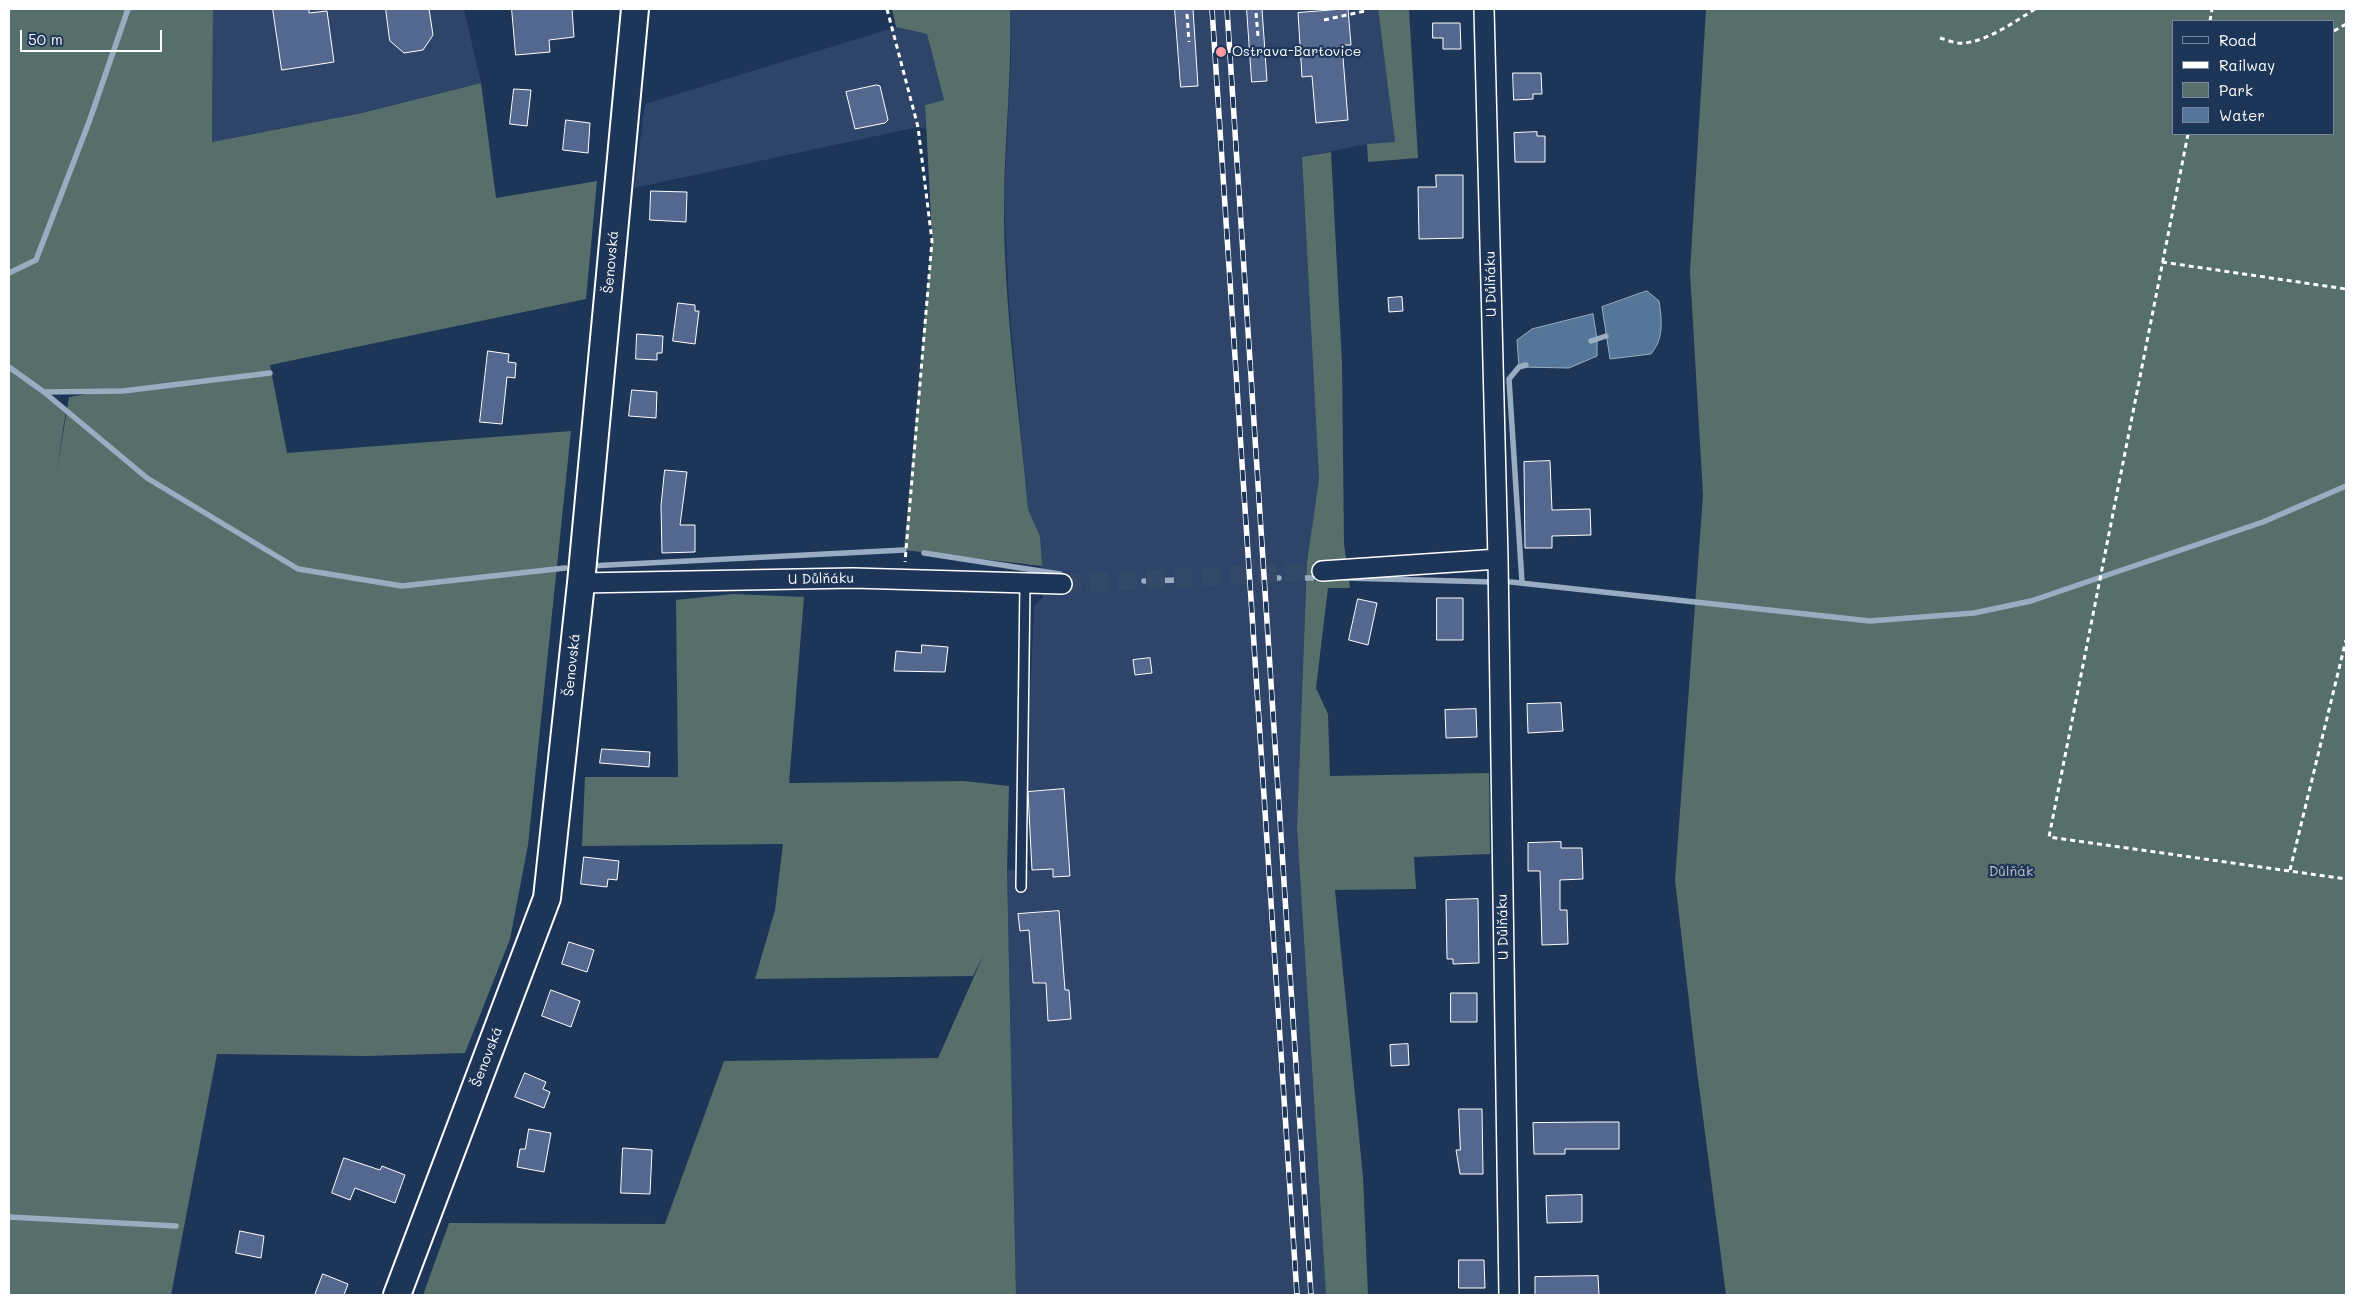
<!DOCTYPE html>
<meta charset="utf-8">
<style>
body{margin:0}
#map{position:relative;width:2355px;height:1304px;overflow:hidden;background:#1d3557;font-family:Mali,sans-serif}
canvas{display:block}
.frame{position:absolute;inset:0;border:10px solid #fff;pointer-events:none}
.legend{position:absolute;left:2172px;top:20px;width:162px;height:115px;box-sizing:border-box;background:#1d3557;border:1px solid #77869a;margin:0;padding:6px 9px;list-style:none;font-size:15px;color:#fff}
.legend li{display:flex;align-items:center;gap:10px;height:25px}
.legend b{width:25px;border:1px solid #77869a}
.scale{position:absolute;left:20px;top:30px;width:142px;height:22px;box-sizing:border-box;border:2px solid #fff;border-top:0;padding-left:6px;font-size:15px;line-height:18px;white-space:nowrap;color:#fff;-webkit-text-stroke:4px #1d3557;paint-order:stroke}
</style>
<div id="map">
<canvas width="2355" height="1304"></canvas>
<div class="frame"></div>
<ul class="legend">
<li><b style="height:6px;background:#1d3557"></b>Road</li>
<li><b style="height:6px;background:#fff"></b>Railway</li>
<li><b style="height:14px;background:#566f6b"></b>Park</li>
<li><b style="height:14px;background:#547698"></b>Water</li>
</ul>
<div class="scale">50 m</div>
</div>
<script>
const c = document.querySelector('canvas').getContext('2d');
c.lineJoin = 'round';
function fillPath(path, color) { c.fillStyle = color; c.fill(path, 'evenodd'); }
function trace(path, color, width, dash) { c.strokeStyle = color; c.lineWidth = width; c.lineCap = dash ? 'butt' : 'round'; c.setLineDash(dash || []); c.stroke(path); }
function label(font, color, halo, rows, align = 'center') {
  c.font = font + ' Mali,sans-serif'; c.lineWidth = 4.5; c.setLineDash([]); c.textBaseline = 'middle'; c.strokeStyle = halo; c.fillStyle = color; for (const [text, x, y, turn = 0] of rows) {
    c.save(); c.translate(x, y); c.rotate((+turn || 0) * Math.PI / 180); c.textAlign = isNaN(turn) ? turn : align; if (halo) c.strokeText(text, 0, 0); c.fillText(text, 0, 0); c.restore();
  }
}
const built = new Path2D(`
 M213 9H464L481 83 362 113 212 142Z
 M1010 9H1378L1395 142 1367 144 1302 157 1319 479 1307 562 1297 827 1326 1295H1016L1007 870H1031L1026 792 1034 606 1043 597 1040 536 1028 509 1009 303 1004 199 1011 59Z
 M896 27 927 34 944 100 925 105 926 129 918 127 634 188 645 104Z`);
const green = new Path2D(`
 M9 9H213L212 142 362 113 481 83 496 198 597 181 586 299 270 365 287 453 571 431 528 845 510 939 465 1053 366 1056 217 1054 171 1295H9ZM45 392H99L69 397 56 477 66 410Z
 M892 9H1010C1012 72 1005 135 1004 198 1003 302 1019 406 1028 509L1040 536 1042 566 904 550 932 236 925 105 944 100 927 34 896 27Z
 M1378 9H1409L1418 158 1368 162 1367 144 1395 142Z
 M1706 9H2346V1295H1726L1697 1071 1675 880 1703 495 1690 272ZM2174 21H2334V134H2174Z
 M1331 152 1342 363 1344 544 1350 588H1328L1316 688 1328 714 1330 776 1489 773 1490 854 1414 857 1416 889 1335 890 1363 1177 1368 1295H1326L1297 827 1307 562 1319 479 1302 157Z
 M733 594 804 597 789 783 964 781 1009 786 1007 870 1016 1295H423L449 1223 665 1224 724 1061 938 1058 984 954 973 976 755 979 775 910 783 844 582 846 585 777H678L676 600Z`);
const water = new Path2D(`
 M1647 291 1659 301C1662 321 1664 338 1651 354L1610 359 1602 307Z
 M1593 314 1597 339V356L1569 368 1519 367 1517 340 1532 329Z`);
const stream = new Path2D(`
 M9 273 36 260 89 122 128 9
 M1591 341 1606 336
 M9 367 44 392 147 478 298 569 402 586 565 568
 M44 392 123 391 270 373
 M924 553 1060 574
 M589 566 904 550
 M1276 578H1279
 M1305 578H1321
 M1345 578 1493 582
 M1144 581 1179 580
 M1511 582 1870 621 1974 613 2031 601 2263 522 2346 486
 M1522 582 1509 379 1519 367 1526 365
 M9 1217 176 1226`);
const building = new Path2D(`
 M273 9H309V13L327 11 334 62 282 70Z
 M386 9H429L433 35 423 50 404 53 390 41Z
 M512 9H572L574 37 549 40 550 52 516 55Z
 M1175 9H1193L1198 86 1181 87Z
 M1247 9H1262L1267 81 1252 82Z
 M1348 9 1351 45H1342L1348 120 1316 123 1312 76 1302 77 1298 13Z
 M1433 23H1460L1461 49H1443V38H1433Z
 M1513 73H1541L1542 94H1533V99L1514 100Z
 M877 85 880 86 888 120 885 123 855 129 846 92Z
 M514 89 531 90 527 126 510 124Z
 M566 120 590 123 588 153 563 150Z
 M1537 132V136H1545V162H1515L1514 133Z
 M1436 175H1463V238L1419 239 1418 187H1436Z
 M651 191 687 192 686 222 650 220Z
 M1402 297 1403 311 1389 312 1388 298Z
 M678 303 695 305V311H699L695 344 673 341Z
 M637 334 663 336 662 353H657V360L636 359Z
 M488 351 509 354 508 362 516 363 515 378 507 377 502 424 480 422Z
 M632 390 657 392 656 418 629 416Z
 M1550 461 1552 510 1590 509 1591 535 1552 536V548H1525L1524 462Z
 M665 470 687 472 680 525H695V552L662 553 661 506Z
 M1437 598H1463V640H1437Z
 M1358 599 1377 603 1368 645 1349 640Z
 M922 645 948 647 945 672 894 671 896 651 921 653Z
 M1150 658 1152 673 1135 675 1133 660Z
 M1561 703 1563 731 1528 733 1527 704Z
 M1476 709 1477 737 1446 738 1445 710Z
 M602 749 650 752 649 767 600 763Z
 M1064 789 1070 876 1053 877V869L1032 870 1028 792Z
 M1561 842V848H1582L1583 879 1560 880V910H1567L1568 944 1542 945 1540 871H1528V843Z
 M584 857 619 861 617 880 608 879 607 887 581 884Z
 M1478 899 1479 963 1453 964V959H1447L1446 900Z
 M1059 911 1065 990H1069L1071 1019 1048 1021 1046 983H1033L1029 930 1020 931 1018 914Z
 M569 942 594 950 587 972 562 964Z
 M551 990 580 1001 571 1027 542 1016Z
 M1451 993H1477V1022H1451Z
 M1408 1044 1409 1065 1391 1066 1390 1045Z
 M525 1073 546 1082 543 1089 550 1092 544 1108 515 1097Z
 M1459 1109H1482L1483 1174H1460L1456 1150H1460Z
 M1594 1122H1619V1149H1565V1154H1534L1533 1123Z
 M529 1129 551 1133 544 1172 517 1167 520 1149H525Z
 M623 1148 652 1150 650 1194 621 1193Z
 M344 1158 380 1170 382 1166 405 1175 395 1203 355 1188 350 1200 332 1193Z
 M1582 1195V1222L1547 1223 1546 1196Z
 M240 1231 264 1236 261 1258 236 1253Z
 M1459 1260H1484L1485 1288H1459Z
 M323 1274 348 1284 344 1295H315Z
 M1598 1276 1599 1295H1535V1277Z`);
const streetTunnel = new Path2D(`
 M1062 584 1322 571`);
const path = new Path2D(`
 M887 9 918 127 932 241 905 562
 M1256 13 1258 36
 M1187 14 1189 42
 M1324 20 1365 11
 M2210 21 2212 9
 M2334 31 2346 24
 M1940 38C1947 40 1956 44 1963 43 1986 42 2016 21 2035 9
 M2188 134 2049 837 2346 879
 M2162 262 2346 289
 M2290 870 2346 640`);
const lane = new Path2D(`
 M1021 887 1025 583`);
const street = new Path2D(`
 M1484 9 1498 559 1509 1295
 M1322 571 1498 559
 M581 583 853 578 1062 584`);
const secondary = new Path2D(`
 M397 1295 547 898 581 583 635 9`);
const rail = new Path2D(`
 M1212 9 1297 1295
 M1227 9 1311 1295`);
const markers = [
 [1221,52,6,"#ff9aa2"]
];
const poiNames = [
 ["Ostrava-Bartovice",1232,52]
];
const streetNames = [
 ["Šenovská",611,262,-85],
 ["U Důlňáku",1491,284,-91],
 ["U Důlňáku",821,579,-1],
 ["Šenovská",572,665,-84],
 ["U Důlňáku",1503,927,-91],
 ["Šenovská",487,1057,-69]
];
const parkNames = [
 ["Důlňák",2011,872]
];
fillPath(built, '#2e4468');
fillPath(green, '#566f6b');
fillPath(water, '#547698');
trace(water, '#98adc1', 1);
trace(stream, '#98adc1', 5.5);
fillPath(building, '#54688f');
trace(building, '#fff', 1);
trace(streetTunnel, '#344968', 19, [19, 9]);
trace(lane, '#fff', 12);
trace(street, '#fff', 22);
trace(secondary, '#fff', 30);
trace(path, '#fff', 3, [5, 4]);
trace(lane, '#1d3557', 9);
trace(street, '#1d3557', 19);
trace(secondary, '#1d3557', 26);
trace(rail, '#fff', 5.5);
trace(rail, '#1d3557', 4, [11]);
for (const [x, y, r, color] of markers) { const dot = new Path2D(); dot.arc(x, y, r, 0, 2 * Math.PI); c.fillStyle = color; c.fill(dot); trace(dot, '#1d3557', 2); }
label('14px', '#fff', '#1d3557', poiNames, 'left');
label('14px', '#fff', '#1d3557', streetNames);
label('14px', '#bbc5c4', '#1d3557', parkNames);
</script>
